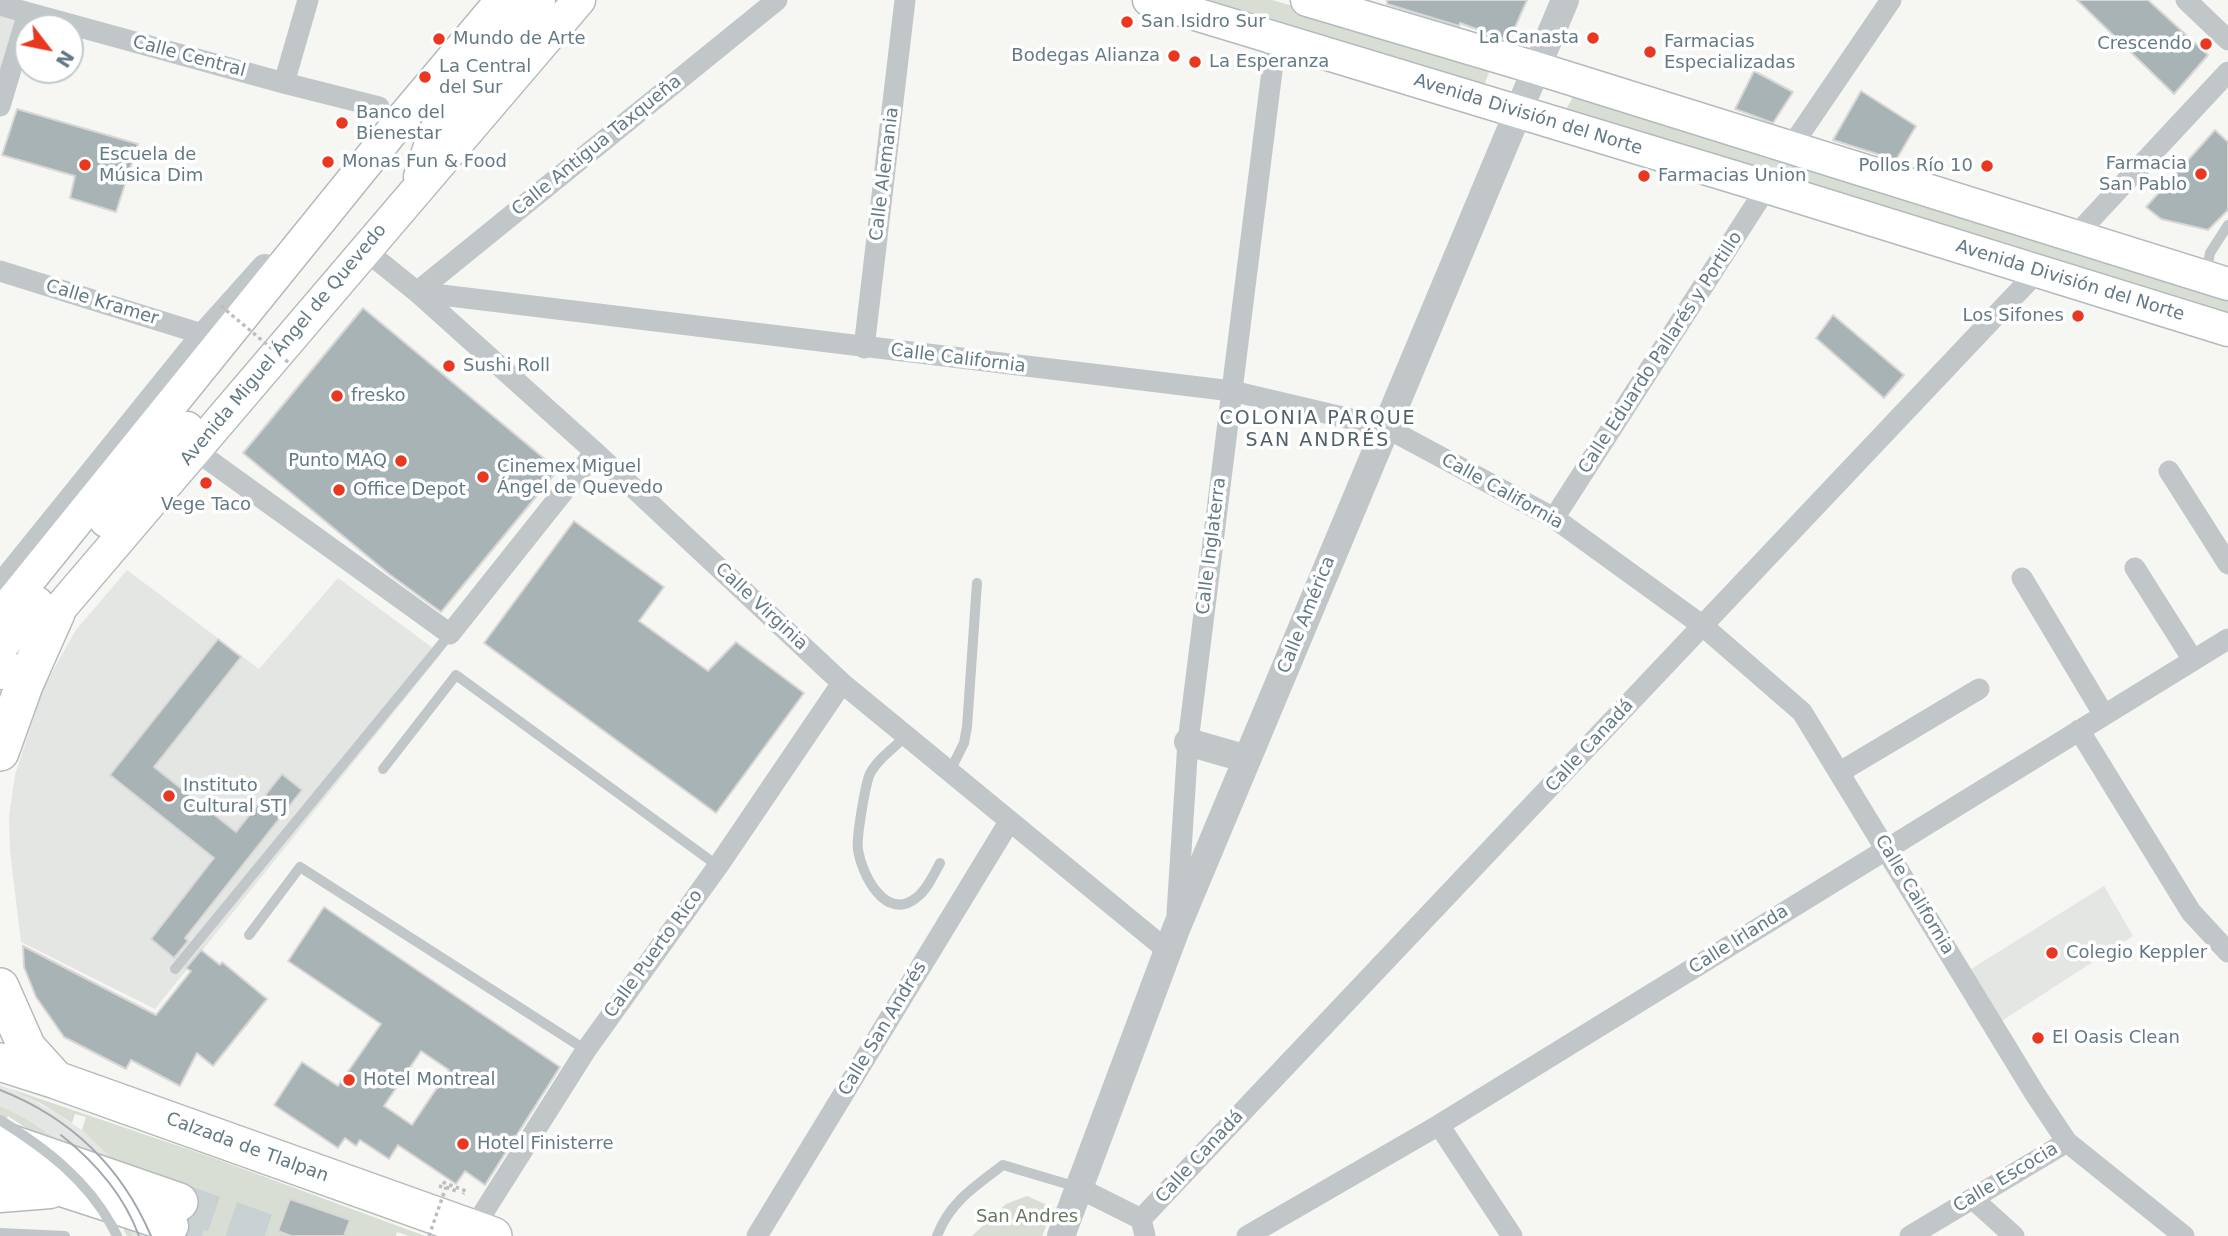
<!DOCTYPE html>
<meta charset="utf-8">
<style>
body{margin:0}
#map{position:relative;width:2228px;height:1236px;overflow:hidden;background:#f6f6f3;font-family:"DejaVu Sans",sans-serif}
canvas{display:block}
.north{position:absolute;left:14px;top:14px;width:70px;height:70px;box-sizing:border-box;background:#fff;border:2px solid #c1cace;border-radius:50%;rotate:122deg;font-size:19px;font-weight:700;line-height:28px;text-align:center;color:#647a85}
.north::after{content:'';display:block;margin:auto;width:24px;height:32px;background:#ea371f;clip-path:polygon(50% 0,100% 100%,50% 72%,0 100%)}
</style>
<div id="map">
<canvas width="2228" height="1236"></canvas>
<div class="north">N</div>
</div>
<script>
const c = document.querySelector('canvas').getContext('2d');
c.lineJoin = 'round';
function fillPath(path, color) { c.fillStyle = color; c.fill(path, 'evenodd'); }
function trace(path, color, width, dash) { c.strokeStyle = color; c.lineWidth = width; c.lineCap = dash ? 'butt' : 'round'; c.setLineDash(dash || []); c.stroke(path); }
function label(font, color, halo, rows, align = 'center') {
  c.font = font + ' "DejaVu Sans",sans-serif'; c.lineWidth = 7; c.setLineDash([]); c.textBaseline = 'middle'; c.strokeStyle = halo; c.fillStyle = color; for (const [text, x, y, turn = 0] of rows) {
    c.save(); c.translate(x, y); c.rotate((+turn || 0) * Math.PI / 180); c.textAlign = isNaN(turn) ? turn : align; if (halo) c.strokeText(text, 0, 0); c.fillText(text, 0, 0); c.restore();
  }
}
const built = new Path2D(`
 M0 6 27 13 0 106Z
 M127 570 259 669 338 578 441 654 155 1009 21 942 10 851 9 817 15 775 44 686 76 630Z
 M2104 886 2133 936 2000 1022 1971 969Z
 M0 1085 24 1095 59 1115 82 1130 102 1147 115 1161 158 1236H133L129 1227 23 1117 0 1106Z`);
const green = new Path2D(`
 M1195 0H1272L1492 64 1483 88Z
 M1576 91 2228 296V317L1562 117Z
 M8 1088 208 1156 425 1236H409L397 1232 396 1236H168L115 1161 82 1130 86 1117 75 1114 72 1123 42 1104Z
 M0 1106 23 1117 65 1145 129 1227 133 1236H127L116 1215 45 1140 8 1116 2 1129H0Z
 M1027 1196 1054 1208 1042 1236H972L1006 1204Z`);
const building = new Path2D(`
 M1387 0H1527L1509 41 1460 23 1459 26 1387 4Z
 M2077 0H2148L2208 55 2174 94Z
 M1754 71 1793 92 1773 123 1735 109Z
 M1861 91 1916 126 1896 160 1833 140Z
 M17 109 138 144 116 212 70 198 75 176 2 155Z
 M2215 130 2228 142V210L2208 230 2161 219 2146 207Z
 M363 308 558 470 441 612 389 574 243 453Z
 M1833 315 1904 375 1884 398 1816 338Z
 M574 521 664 587 639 621 708 671 736 642 804 693 716 813 484 643Z
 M218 639 241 657 154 767 236 832 282 774 302 790 185 938 188 941 174 958 151 939 214 858 110 775Z
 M324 907 560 1067 485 1185 465 1171 456 1184 398 1145 389 1159 360 1140 356 1146 345 1138 338 1148 274 1105 302 1062 338 1086 381 1024 288 961ZM421 1051 449 1070 412 1125 384 1106Z
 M23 946 156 1015 191 971 186 968 201 950 220 965 222 962 267 999 213 1066 197 1053 180 1086 131 1060 126 1069 64 1037 36 997 24 967Z
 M290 1199 350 1220 344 1236H291L278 1231Z`);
const secondaryTunnel = new Path2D(`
 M172 1226 202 1236`);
const trunkTunnel = new Path2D(`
 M179 1202 278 1236`);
const path = new Path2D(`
 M446 1187 456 1191
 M440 1188 442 1182 466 1191 463 1194`);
const service = new Path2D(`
 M2206 274 2210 253 2228 225
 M906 736C894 748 875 761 869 776 865 788 856 838 858 850 862 875 886 922 916 898 927 890 934 874 940 863
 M383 769 456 675 718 866
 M949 773 964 743 967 727 977 583
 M249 935 300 867 586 1050
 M175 969 450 634
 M112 1226 117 1236
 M0 1233 65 1236
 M937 1236C949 1203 975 1186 1003 1165L1077 1187`);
const minor = new Path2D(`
 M2186 0 2228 40
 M0 5 284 83 379 107
 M284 83 308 0
 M0 106 28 13
 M1791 147 1891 0
 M2076 235 2228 72
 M365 250 417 292 595 452 842 683 1168 951
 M0 271 205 335
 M417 292 1232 391 1385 427 1554 518 1703 626 1802 712 2035 1094 2067 1142 2184 1236
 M417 292 777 0
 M864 348 905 0
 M195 450 450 634 595 452
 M2169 471 2228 564
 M1554 518 1767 187
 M2135 568 2193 660
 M2022 578 2104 715
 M2079 730 2191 912 2228 952
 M1840 772 1979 689
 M1177 913 1188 742 1276 39
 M1439 1125 1512 1236
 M1081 1189 1141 1219 1145 1236
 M1973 1199 2014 1236
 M1141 1219 2038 271
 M473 1229 586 1050 718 866 842 683
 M757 1236 1009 822
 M1247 1236 1439 1125 2228 639
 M1910 1236 2067 1142`);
const tertiary = new Path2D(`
 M0 589 205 335 265 268
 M1188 742 1247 759
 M1061 1236 1176 929 1565 0`);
const secondary = new Path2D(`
 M1149 0 1767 187 2228 330
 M1307 0 1536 68 2228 284
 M420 177 433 137 445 112 539 0
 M106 521 147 471 187 428
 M0 616 406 114 502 0
 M39 633 579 0
 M0 648 37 603
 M0 673 15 670
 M0 1170 172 1226
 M0 1196 50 1192`);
const trunk = new Path2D(`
 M0 752 24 685 56 613
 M0 987 27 1048 56 1080
 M0 1062 56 1080 493 1236
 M0 1140 179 1202`);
const tram = new Path2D(`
 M0 1090C71 1118 121 1166 151 1236
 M61 1135C95 1162 124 1195 139 1236`);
const pathBridge = new Path2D(`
 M221 306 289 363
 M429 1236 446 1187`);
const serviceBridge = new Path2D(`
 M0 1120C45 1148 86 1179 112 1226`);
const markers = [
 [1127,22,7,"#ea371f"],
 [1593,38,7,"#ea371f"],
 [439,39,7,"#ea371f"],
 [2206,44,7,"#ea371f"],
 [1650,52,7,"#ea371f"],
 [1174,56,7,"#ea371f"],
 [1195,62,7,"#ea371f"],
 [425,77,7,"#ea371f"],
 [342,123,7,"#ea371f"],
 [328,162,7,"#ea371f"],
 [85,165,7,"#ea371f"],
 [1987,166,7,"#ea371f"],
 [2201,174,7,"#ea371f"],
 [1644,176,7,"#ea371f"],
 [2078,316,7,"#ea371f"],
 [449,366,7,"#ea371f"],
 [337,396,7,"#ea371f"],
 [401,461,7,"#ea371f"],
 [483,477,7,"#ea371f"],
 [206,483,7,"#ea371f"],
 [339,490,7,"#ea371f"],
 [169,796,7,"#ea371f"],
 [2052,953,7,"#ea371f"],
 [2038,1038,7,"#ea371f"],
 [349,1080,7,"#ea371f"],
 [463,1144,7,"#ea371f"]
];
const poiNames = [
 ["San Isidro Sur",1141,22],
 ["La Canasta",1579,38,"right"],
 ["Mundo de Arte",453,39],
 ["Farmacias",1664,42],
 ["Especializadas",1664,63],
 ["Crescendo",2192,44,"right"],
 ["Bodegas Alianza",1160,56,"right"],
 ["La Esperanza",1209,62],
 ["La Central",439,67],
 ["del Sur",439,88],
 ["Banco del",356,113],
 ["Bienestar",356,134],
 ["Escuela de",99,155],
 ["Música Dim",99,176],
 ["Monas Fun & Food",342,162],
 ["Farmacia",2187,164,"right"],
 ["San Pablo",2187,185,"right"],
 ["Pollos Río 10",1973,166,"right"],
 ["Farmacias Union",1658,176],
 ["Los Sifones",2064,316,"right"],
 ["Sushi Roll",463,366],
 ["fresko",351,396],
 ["Punto MAQ",387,461,"right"],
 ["Cinemex Miguel",497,467],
 ["Ángel de Quevedo",497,488],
 ["Office Depot",353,490],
 ["Vege Taco",206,505,"center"],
 ["Instituto",183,786],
 ["Cultural STJ",183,807],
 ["Colegio Keppler",2066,953],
 ["El Oasis Clean",2052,1038],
 ["Hotel Montreal",363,1080],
 ["Hotel Finisterre",477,1144]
];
const streetNames = [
 ["Calle Central",189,57,15],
 ["Avenida División del Norte",1528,115,17],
 ["Calle Antigua Taxqueña",597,146,-39],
 ["Calle Alemania",885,174,-83],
 ["Avenida División del Norte",2070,281,17],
 ["Calle Kramer",102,303,17],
 ["Avenida Miguel Ángel de Quevedo",284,345,-50],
 ["Calle Eduardo Pallarés y Portillo",1661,353,-57],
 ["Calle California",958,359,7],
 ["Calle California",1502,492,29],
 ["Calle Inglaterra",1212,546,-83],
 ["Calle Virginia",761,607,43],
 ["Calle América",1307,615,-68],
 ["Calle Canadá",1590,746,-47],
 ["Calle California",1914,895,59],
 ["Calle Irlanda",1739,940,-32],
 ["Calle Puerto Rico",654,954,-54],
 ["Calle San Andrés",883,1029,-59],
 ["Calzada de Tlalpan",247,1148,20],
 ["Calle Canadá",1200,1157,-47],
 ["Calle Escocia",2006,1178,-31]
];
const parkNames = [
 ["San Andres",1027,1217]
];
const neighbourhoodNames = [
 ["COLONIA PARQUE",1318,419],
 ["SAN ANDRÉS",1318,441]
];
fillPath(built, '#e4e6e4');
fillPath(green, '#d8ded4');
fillPath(building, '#a8b3b6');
trace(building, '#d8d7d5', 2);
trace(secondaryTunnel, '#cad1d2', 32, [32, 16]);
trace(trunkTunnel, '#cad1d2', 37, [37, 18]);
trace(secondary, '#b3babd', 35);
trace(trunk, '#b6babc', 40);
trace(path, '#bbbec0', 3.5, [3.5, 3.5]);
trace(service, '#c1c6c9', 10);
trace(minor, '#c1c6c9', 21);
trace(tertiary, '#c1c6c9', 28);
trace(secondary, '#fff', 32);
trace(trunk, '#fff', 37);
trace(tram, '#a1aaae', 2);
trace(pathBridge, '#bbbec0', 3.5, [3.5, 3.5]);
trace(serviceBridge, '#c1c6c9', 10);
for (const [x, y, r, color] of markers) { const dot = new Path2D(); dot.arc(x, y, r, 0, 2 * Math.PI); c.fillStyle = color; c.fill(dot); trace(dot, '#fff', 2.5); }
label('18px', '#647a85', '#fff', poiNames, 'left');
label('18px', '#647a85', '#fff', streetNames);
label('18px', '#66775f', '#fff', parkNames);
c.letterSpacing = '2px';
label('19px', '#52626a', '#fff', neighbourhoodNames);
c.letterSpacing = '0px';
</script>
